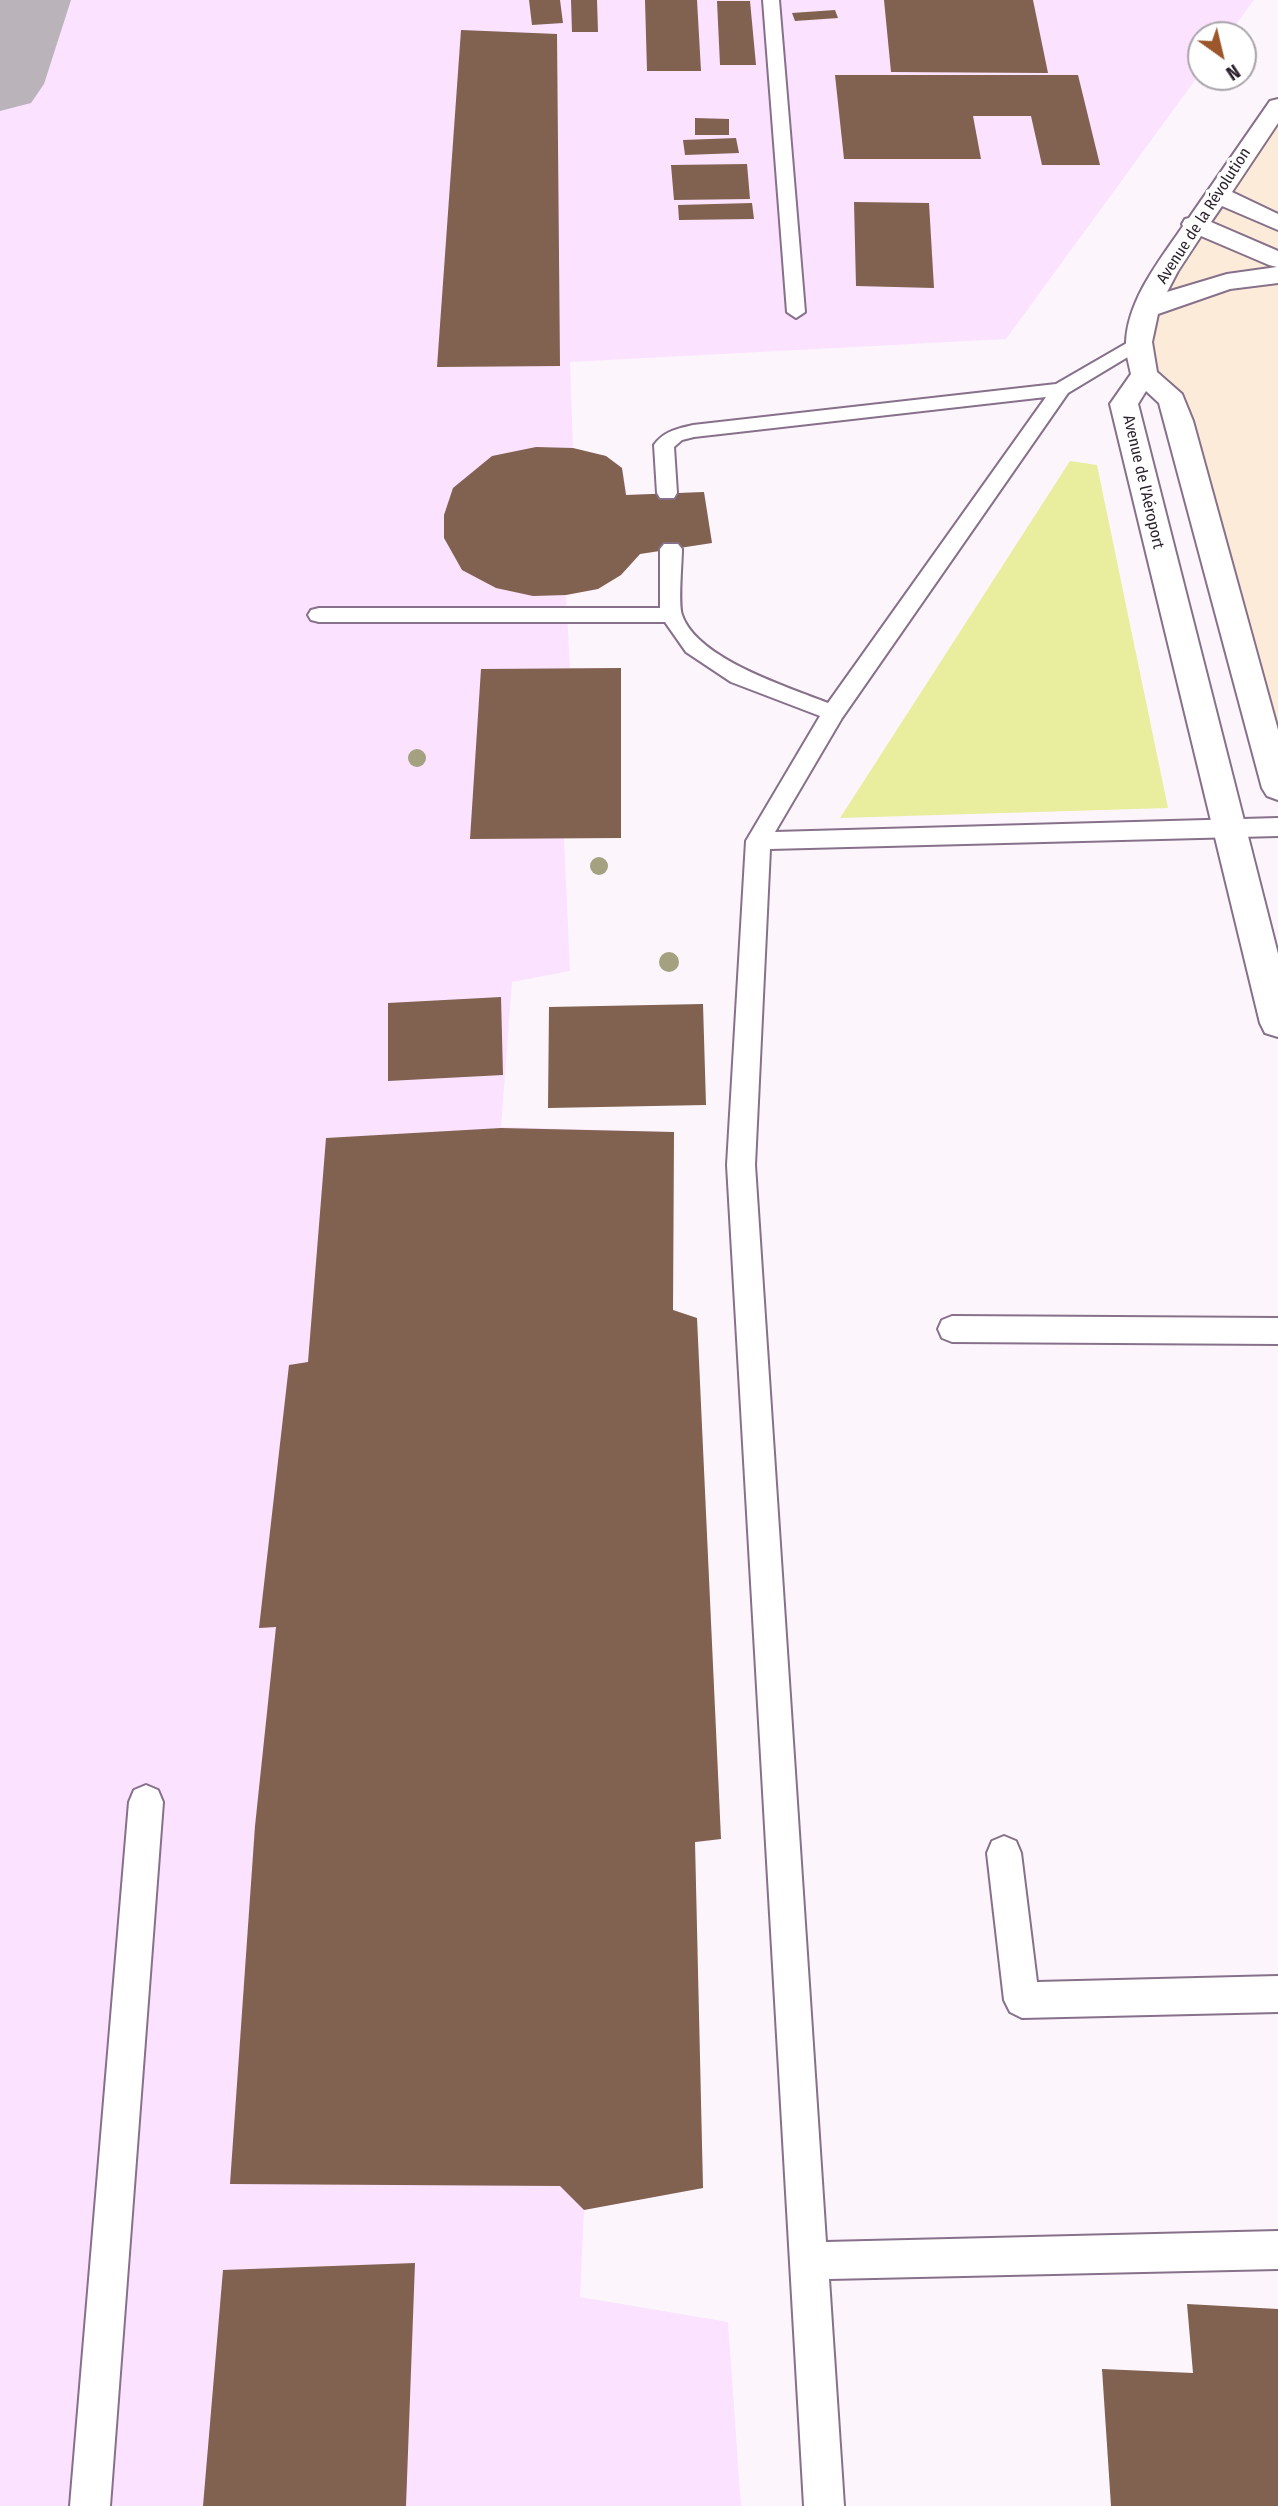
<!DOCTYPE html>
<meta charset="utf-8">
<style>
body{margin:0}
#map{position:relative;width:1278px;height:2506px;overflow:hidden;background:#fcf6fc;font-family:"Fira Sans Condensed",sans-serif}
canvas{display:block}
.north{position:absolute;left:1187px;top:21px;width:70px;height:70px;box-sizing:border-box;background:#fff;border:2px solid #a9a5aa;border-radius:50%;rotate:146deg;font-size:19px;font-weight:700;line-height:28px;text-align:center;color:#291f2a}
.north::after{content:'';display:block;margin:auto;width:24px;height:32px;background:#9b562a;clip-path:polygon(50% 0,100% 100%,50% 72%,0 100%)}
</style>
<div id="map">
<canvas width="1278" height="2506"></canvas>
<div class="north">N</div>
</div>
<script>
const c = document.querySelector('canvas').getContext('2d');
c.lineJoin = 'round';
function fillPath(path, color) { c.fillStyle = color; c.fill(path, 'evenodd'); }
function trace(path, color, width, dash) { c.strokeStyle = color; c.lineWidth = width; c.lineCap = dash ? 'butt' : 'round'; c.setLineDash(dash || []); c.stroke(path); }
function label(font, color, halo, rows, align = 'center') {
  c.font = font + ' "Fira Sans Condensed",sans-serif'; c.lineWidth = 7; c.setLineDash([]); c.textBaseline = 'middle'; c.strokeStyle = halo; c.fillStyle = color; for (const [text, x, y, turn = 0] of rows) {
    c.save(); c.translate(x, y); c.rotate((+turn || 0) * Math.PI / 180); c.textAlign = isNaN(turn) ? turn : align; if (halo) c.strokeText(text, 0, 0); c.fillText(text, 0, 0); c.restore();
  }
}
const commercial = new Path2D(`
 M1278 106V788L1179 421 1144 374 1146 310Z`);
const built = new Path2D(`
 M0 0H1254L1228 35H1201V72L1006 339 570 362 573 448 606 456 622 468 627 495 704 492 712 543 640 554 621 575 598 589 566 595 570 668H621V838H564L570 971 512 982 501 1127 674 1132 673 1310 697 1318 721 1839 695 1843 703 2188 584 2210 580 2297 728 2322 741 2506H0Z`);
const green = new Path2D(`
 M1070 461 1097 465 1168 808 840 818Z`);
const taxiway = new Path2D(`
 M0 0H71L44 84 31 103 0 111Z`);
const building = new Path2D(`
 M529 0H560L563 23 532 25Z
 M571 0H597L598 32H572Z
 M645 0H697L701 71H647Z
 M884 0H1033L1048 73 891 72Z
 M717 1H750L756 65H720Z
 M835 10 838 18 795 21 792 13Z
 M461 30 557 34 560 366 437 367Z
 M835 75H1078L1100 165H1042L1031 116H973L981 159H844Z
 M695 118 729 119V135H695Z
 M736 138 739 153 685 155 683 140Z
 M747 164 750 199 674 200 671 165Z
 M854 202 929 203 934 288 856 286Z
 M752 203 754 219 679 220 678 205Z
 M536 447 573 448 606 456 622 468 626 495 704 492 712 543 640 554 621 575 598 589 566 595 533 596 496 588 462 570 444 538V515L453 488 492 456Z
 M621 668V838L470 839 481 669Z
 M501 997 503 1075 388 1081V1003Z
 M703 1004 706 1105 548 1108 549 1007Z
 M501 1128 674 1132 673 1310 697 1318 721 1839 695 1842 703 2188 584 2210 560 2186 230 2184 255 1826 276 1627 259 1628 289 1365 308 1362 326 1138Z
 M415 2263 406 2506H203L223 2270Z
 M1187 2304 1278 2309V2506H1111L1102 2369 1193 2373Z`);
const service = new Path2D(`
 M763 0H779L805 312 796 318 787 312Z
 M1139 336 1146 338 1149 342 1146 346 1068 393 842 718 775 832 1278 818V836L770 849 755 1165 826 2242 1278 2231V2269L829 2279 844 2506H804L727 1165 746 841 820 716 731 682 686 652 665 622H319L311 620 308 615 311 610 319 608H660V549L664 544H678L682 549C682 563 678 603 682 615 697 659 788 687 828 703L1046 397 694 437 682 440 674 447 677 493 674 498H660L657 493 654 445C664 431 677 429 693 425L1056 384Z
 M952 1316 1278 1318V1344L952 1342 942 1338 938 1329 942 1320Z
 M146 1785 158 1790 163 1802 110 2506H70L129 1802 134 1790Z
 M1004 1836 1016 1841 1021 1853 1037 1982 1278 1976V2012L1022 2018 1010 2012 1004 2000 987 1853 992 1841Z`);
const primary = new Path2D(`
 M1278 99V123L1232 192 1278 214V230L1222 206 1211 222 1278 251V283L1230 289 1158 314 1152 342 1157 372 1182 394 1193 421 1278 730V800L1267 796 1262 788 1159 403 1146 391 1138 404 1278 954V1037L1265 1033 1260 1023 1110 404 1131 374C1129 364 1125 352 1126 342 1128 299 1160 260 1183 226L1182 224 1185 219 1189 218 1270 101ZM1201 236 1269 265 1277 267 1227 274 1167 292 1178 271Z`);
const trees = [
 [417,758,9],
 [599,866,9],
 [669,962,10]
];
const farStreetnames = [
 ["Avenue de la Révolution",1204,216,-57],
 ["Avenue de l'Aéroport",1143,482,77]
];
fillPath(commercial, '#fdebda');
fillPath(built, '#fbe2ff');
fillPath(green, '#e9ed9e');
fillPath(taxiway, '#bab3ba');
fillPath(building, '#816150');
trace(service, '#87708a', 4);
trace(primary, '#87708a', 4);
fillPath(service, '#fff');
fillPath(primary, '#fff');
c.fillStyle = '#a3a180';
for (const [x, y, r] of trees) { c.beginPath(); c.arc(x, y, r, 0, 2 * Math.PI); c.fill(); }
label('16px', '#291f2a', '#fff', farStreetnames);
</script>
